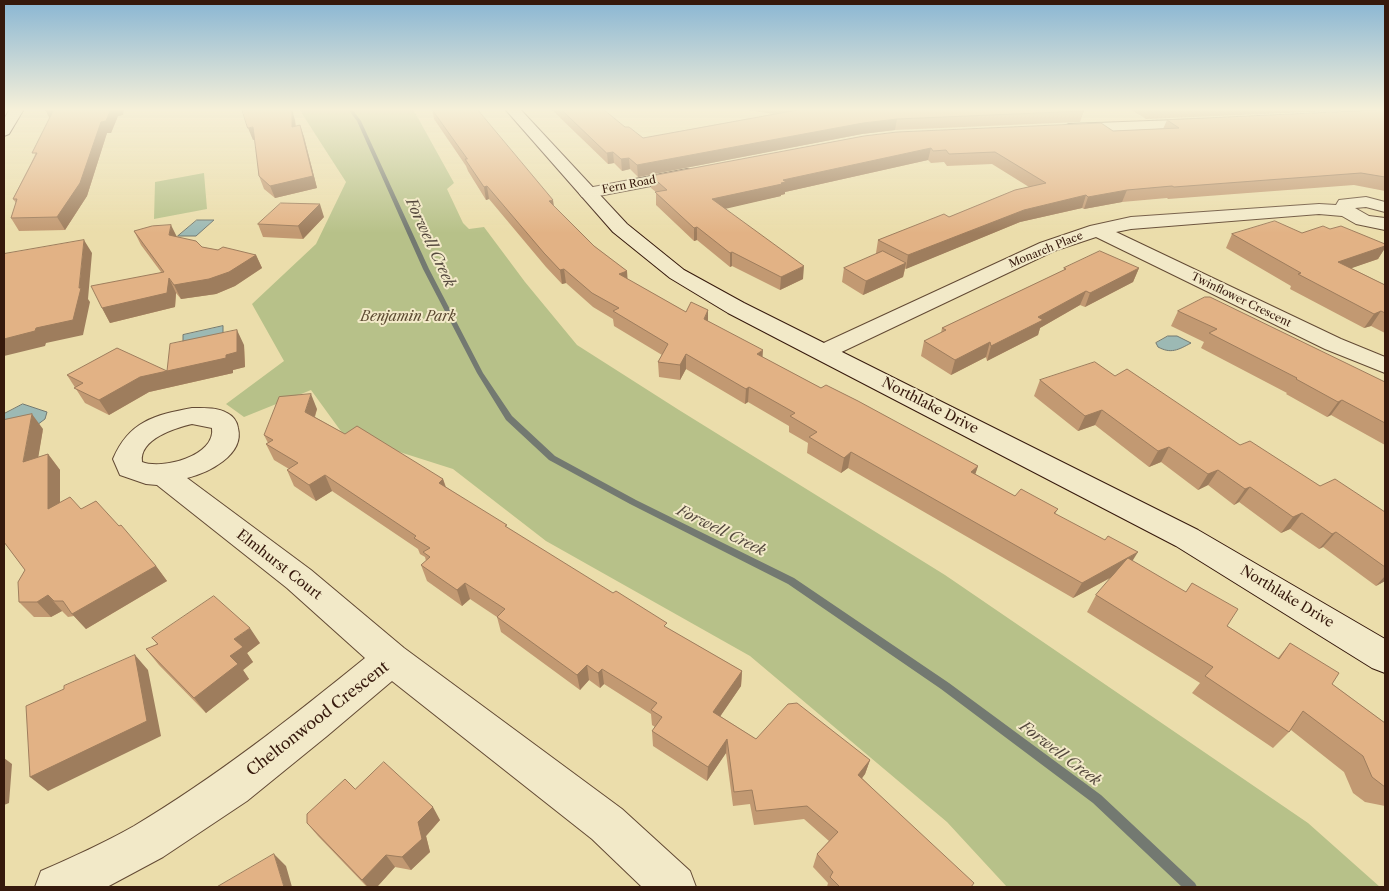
<!DOCTYPE html>
<style>
body{margin:0}
#map{position:relative;width:1389px;height:891px;overflow:hidden;background:#ebddab;font-family:"Libre Caslon Text",serif}
canvas{display:block}
.frame{position:absolute;inset:0;border:5px solid #36190c;pointer-events:none}
</style>
<div id="map">
<canvas width="1389" height="891"></canvas>
<div class="frame"></div>
</div>
<script>
const c = document.querySelector('canvas').getContext('2d');
c.lineJoin = 'round';
function fillPath(path, color) { c.fillStyle = color; c.fill(path, 'evenodd'); }
function trace(path, color, width, dash) { c.strokeStyle = color; c.lineWidth = width; c.lineCap = dash ? 'butt' : 'round'; c.setLineDash(dash || []); c.stroke(path); }
function label(font, color, halo, rows, align = 'center') {
  c.font = font + ' "Libre Caslon Text",serif'; c.lineWidth = 4; c.setLineDash([]); c.textBaseline = 'middle'; c.strokeStyle = halo; c.fillStyle = color; for (const [text, x, y, turn = 0] of rows) {
    c.save(); c.translate(x, y); c.rotate((+turn || 0) * Math.PI / 180); c.textAlign = isNaN(turn) ? turn : align; if (halo) c.strokeText(text, 0, 0); c.fillText(text, 0, 0); c.restore();
  }
}
const green = new Path2D(`
 M299 109H413L454 183 447 189 463 223 469 229 484 227 525 282 577 345 679 410 945 575 1308 823 1380 887H1007L947 822 750 656 546 541 453 469 343 434 311 390 244 417 226 404 284 361 252 304 316 244 346 182Z
 M204 173 207 209 154 219 155 182Z`);
const water = new Path2D(`
 M197 220H214L196 236H178Z
 M223 326V334L183 343V335Z
 M1168 336H1177L1191 343C1178 350 1171 354 1158 347L1156 343Z
 M23 404 47 412 45 419 37 425 4 420V414Z`);
const stream = new Path2D(`
 M348 109H352L361 121 429 269 483 373 512 416 555 456 636 500 794 578 949 683 1101 795 1195 883 1197 887H1182L1093 803 941 689 788 584 630 504 549 460 506 420 477 373 423 269 357 121Z`);
const street = new Path2D(`
 M1203 119 1208 120 1210 123 1208 126 1069 134 1064 132 1061 129 1064 126 1069 124Z
 M687 169 693 170 695 174 693 178 588 198 582 197 579 193 582 189 588 188Z
 M1366 197 1385 202V212L1366 207 1355 208 1369 216 1385 218V230L1356 224 1342 216 1319 214 1131 229 1116 232 1341 339 1385 357V373L1325 349 1096 237 1054 251 831 357 823 359 815 357 811 352 815 347 1040 243 1090 226 1131 217 1319 204 1336 205 1339 200Z
 M192 408C203 408 217 407 227 413 233 416 237 421 238 428 245 455 208 473 187 478L311 570 404 648 622 809 690 871 696 887H642L592 839 392 681 327 736 247 801 163 857 107 887H35L41 871C73 857 104 843 134 826 216 777 291 718 365 658L287 588 157 485 146 484 120 475 113 459C129 421 155 415 192 408ZM192 424 212 428C216 456 162 470 142 462 139 439 175 428 192 424Z`);
const secondary = new Path2D(`
 M10 109H24L9 134 4 136V119Z
 M505 109H520L627 224 684 270 744 303 1198 530 1385 639V673L1372 668 1176 546 728 313 670 278 613 232Z`);
const wall = new Path2D(`
 M46 109H124L123 115 118 116 111 133H107L87 196 65 230 19 231 11 218 16 203 13 199 34 157 49 118Z
 M432 109 554 206 594 246 627 271V279L686 312 708 321 762 357 821 388 978 466 975 474 1015 496 1058 509 1055 514 1132 561 1227 626 1278 658 1290 643 1332 684 1385 723V806L1365 802 1353 793 1344 772 1291 730 1273 748 1192 693 1200 683 1087 612 1096 595 1112 577 1073 598 848 468 841 473 807 453 808 443 789 432V426L748 402 745 404 686 369 680 380 659 377 658 362 662 355 614 326 613 319 593 307 566 283 562 284 546 267 489 199 486 200 468 171 466 166 434 119Z
 M551 109H603L625 127 643 138 773 114 741 109H1080L1084 111 1080 122 895 130 862 134 638 177 630 169 622 171 614 163 608 164Z
 M1130 109H1360L1359 110 1146 119Z
 M1385 110V191L1354 185 1168 199 1167 198 1122 202 1084 209 1082 208 1020 222 905 269 903 277 863 295 842 282 844 268 877 254 876 253 878 240 949 217 1029 187 992 164 947 166 944 162 931 163 928 160 785 192V194L781 195V196L725 208 803 279 780 290 732 266 730 267 697 240 694 241 656 205V192L651 188V176L864 136 1113 131 1163 129 1167 120Z
 M295 120 296 126 300 125 304 137 317 188 275 198 264 189 259 176 255 139 253 140Z
 M324 217 303 239 263 237 258 224Z
 M1330 229 1385 244V248L1378 259 1351 268 1385 285V333L1371 326 1364 328 1290 289 1291 286 1226 248 1232 234 1302 233Z
 M134 231 177 237 202 247 218 250 256 255 262 268 235 286 216 294 181 299 176 293 175 307 110 323 102 308 161 272 141 245Z
 M1064 268H1139L1133 282 1085 307 1080 305 1040 328 1038 335 987 361 986 357 951 375 921 356 924 341 941 333 942 328 1064 270Z
 M1178 311 1385 382V445L1331 415 1327 417 1286 394 1287 393 1201 348 1204 342 1171 326Z
 M244 345 245 367 233 370V373L149 392 109 415 85 403 67 375 167 371Z
 M1115 376 1240 445 1320 486 1385 512V581L1376 586 1323 547 1319 549 1290 529 1281 533 1239 502 1234 505 1208 485 1198 490 1161 462 1149 467 1095 425 1078 431 1034 396 1040 380Z
 M317 409 315 417 345 434 443 479 446 487 508 528 667 628 742 671 741 686 720 716 756 739 870 760 865 774 862 778 972 887H827L828 883 813 867 817 854 829 841 804 819 754 825 750 804 733 806 726 753 707 781 653 746 652 731 655 727 652 725 651 714 604 684 600 688 589 680 580 690 501 632 497 617 470 599 462 606 427 581 421 565 426 561 425 557 420 554 418 549 332 491 316 501 294 486 287 470 289 469 274 460 266 444 268 443 264 435Z
 M43 429 38 457 48 454 60 470V503L81 509 119 526 156 566 167 581 86 629 74 616 68 617 62 611 51 617H34L19 602 25 570 4 542Z
 M152 638 260 643 247 653 253 662 243 670 249 679 206 713 159 665 146 649 157 644Z
 M355 789 440 820 426 836 430 852 411 870 395 867 377 887H367L318 836 307 823Z`);
const shadedWall = new Path2D(`
 M54 109 52 122 45 110Z
 M111 109H124L123 115 118 116 111 133H107L87 196 65 230 57 217 101 122Z
 M292 109 295 120 296 138 292 127Z
 M897 119 895 130 862 134 638 177 637 165 863 123Z
 M300 125 304 137 317 188 275 198 270 186Z
 M253 127 258 139 253 140 248 128Z
 M931 148 928 160 785 192V194L781 195V196L712 212V199L783 180Z
 M613 152 614 163 608 164 607 153Z
 M629 158 630 169 622 171 621 159Z
 M487 186 489 199 486 200 484 187Z
 M1127 190 1122 202 1084 209 1088 197Z
 M1086 195 1082 208 1020 222 906 269 908 255 1024 210Z
 M553 200 555 213 549 201Z
 M320 204 324 217 303 239 298 226Z
 M171 225 178 239 169 235Z
 M697 227V240L694 241V228Z
 M84 240 92 253 88 299 90 302 83 335 46 343 45 346 4 356V339L36 328 79 288Z
 M1385 246V248L1378 259 1329 276 1338 262Z
 M732 252V266L730 267V253Z
 M256 255 262 268 235 286 216 294 181 299 174 285Z
 M906 263 903 277 863 295 866 281Z
 M804 266 803 279 780 290 781 277Z
 M1139 268 1133 282 1085 307 1090 293Z
 M564 269 566 283 562 284 560 270Z
 M627 271 628 285 619 274Z
 M169 278 176 293 175 307 110 323 102 308Z
 M1086 291 1080 305 1040 328 1038 335 987 361 991 346 1038 317Z
 M708 310V325L704 319Z
 M1381 311 1371 326 1364 328 1374 314Z
 M237 330 244 345 245 367 233 370V373L149 392 109 415 99 400 140 377 226 355Z
 M990 342 986 357 951 375 955 360Z
 M763 350 762 365 757 354Z
 M686 354V369L680 380V365Z
 M749 387 748 402 745 404 746 389Z
 M311 394 317 409 311 427 305 412Z
 M1342 400 1331 415 1327 417 1338 402Z
 M1102 410 1095 425 1078 431 1085 416Z
 M32 414 43 429 35 477 23 462Z
 M1169 447 1161 462 1149 467 1158 451Z
 M851 452 848 468 841 473 844 458Z
 M48 454 60 470V524L48 509Z
 M978 466 973 481 971 472Z
 M1218 470 1208 485 1198 490 1208 474Z
 M325 475 332 491 316 501 309 485Z
 M443 479 448 495 439 483Z
 M1250 487 1239 502 1234 505 1245 489Z
 M1302 513 1290 529 1281 533 1293 517Z
 M1336 532 1323 547 1319 549 1332 534Z
 M1138 552 1128 568 1073 598 1082 583Z
 M156 566 167 581 86 629 72 614Z
 M1385 576V581L1376 586Z
 M465 583 470 599 462 606 457 590Z
 M48 595 62 611 51 617 37 602Z
 M250 628 260 643 247 653 253 662 243 670 249 679 206 713 194 698 230 656 234 639Z
 M135 655 148 670 161 736 48 791 30 777Z
 M587 665 589 680 580 690 577 675Z
 M602 669 604 684 600 688 598 673Z
 M742 671 741 686 713 727V712Z
 M727 739 726 753 707 781 708 767Z
 M4 758 12 764 9 803 4 805Z
 M870 760 865 774 854 789 858 775Z
 M433 807 440 820 426 836 430 852 411 870 402 857 418 822Z
 M274 854 286 866 292 887H284Z
 M386 855 395 867 377 887H368L362 880Z`);
const building = new Path2D(`
 M46 109H111L106 121 101 122 80 183 57 217 11 218 17 199H13L37 153H32L54 109 45 110Z
 M242 109H283L284 110 292 109V127L300 125 313 176 270 186 259 176 253 127 248 128Z
 M432 109H477L553 200 549 201 594 246 627 271 619 274 686 312 691 302 708 310 704 319 763 350 757 354 821 388 826 385 858 401 978 466 971 472 1015 496 1021 489 1058 509 1054 513 1105 540 1108 536 1138 552 1082 583 851 452 844 458 809 437 817 432 790 416 795 413 749 387 746 389 686 354 680 365 658 362 668 344 613 311 619 308 592 293 564 269 560 270 544 253 487 186 484 187 465 159H467Z
 M561 109H603L625 127H629L643 138 803 109H1080L1084 111 897 119 863 123 637 165 629 158 621 159 613 152 607 153Z
 M1385 110V177L1361 173 1174 187 1172 186 1127 190 1088 197 1086 195 1024 210 908 255 878 240 944 214 949 217 1015 190 1046 183 995 152 949 154 946 150 933 151 931 148 783 180 786 182 781 183 782 184 712 199 804 266 781 277 732 252 730 253 697 227 694 228 655 192 667 190 651 176 864 136 897 132 1101 123 1113 131 1179 128 1167 120Z
 M281 203 320 204 298 226 258 224Z
 M1275 221 1302 233 1323 226 1330 229 1341 226 1385 244V246L1338 262 1385 285V313L1381 311 1374 314 1298 274 1301 273 1232 234Z
 M171 225 169 235 196 241 202 247 218 250 223 247 256 255 229 272 209 279 174 285 169 278 167 293 102 308 91 286 164 272 134 231 152 226Z
 M84 240 79 288H81L73 320 36 328 35 331 4 339V254Z
 M883 251 906 263 866 281 844 268Z
 M1100 251 1139 268 1090 293 1086 291 1038 317 1043 320 991 346 990 342 955 360 924 341 946 330 942 328 1066 269 1064 268Z
 M1205 297H1210L1385 382V423L1342 400 1338 402 1296 379 1297 378 1209 333 1217 329 1178 311Z
 M237 330V352L226 355V358L140 377 99 400 74 388 83 383 67 375 117 348 167 371 170 344Z
 M1095 362 1115 376 1127 369 1240 445 1250 441 1320 486 1335 479 1385 512V567L1336 532 1332 534 1302 513 1293 517 1250 487 1245 489 1218 470 1208 474 1169 447 1158 451 1102 410 1085 416 1040 380Z
 M311 394 305 412 345 434 357 426 443 479 439 483 507 525 505 526 613 593 616 591 667 623 664 626 742 671 713 712 756 739 788 704 797 703 870 760 858 775 974 883 971 887H840L830 877 833 872 817 854 838 832 807 806 756 811 752 790 734 792 727 739 708 767 652 731 662 717 651 710 657 703 602 669 598 673 587 665 577 675 497 617 505 609 465 583 457 590 421 565 430 557 423 552 430 548 414 538 416 536 325 475 309 485 287 470 298 463 266 444 273 440 264 435 279 397Z
 M32 414 23 462 48 454V509L70 497 81 509 96 501 119 526 121 525 156 566 72 614 63 601H54L48 595 37 602H19L18 582 25 570 4 542V420Z
 M1128 558 1186 592 1192 583 1238 609 1227 626 1279 659 1290 643 1339 673 1332 684 1385 723V787L1372 777 1363 756 1303 711 1289 732 1205 676 1213 667 1096 595Z
 M214 596 250 628 234 639 243 647 230 656 238 664 194 698 146 649 158 644 152 638Z
 M135 655 147 721 30 777 26 706 64 689V686Z
 M384 762 433 807 418 822 422 839 402 857 386 855 362 880 307 823V814L345 779 355 789Z
 M274 854 284 887H217Z`);
const farStreetnames = [
 ["Fern Road",629,185,-11],
 ["Monarch Place",1046,250,-22],
 ["Twinflower Crescent",1241,300,26]
];
const parkNames = [
 ["Benjamin Park",408,317]
];
const streetNames = [
 ["Northlake Drive",930,406,27],
 ["Elmhurst Court",279,565,38],
 ["Northlake Drive",1287,597,31]
];
const waterNames = [
 ["Forwell Creek",430,243,65],
 ["Forwell Creek",721,531,26],
 ["Forwell Creek",1060,754,37]
];
const nearStreetnames = [
 ["Cheltonwood Crescent",318,719,-38]
];
fillPath(green, '#b7c189');
fillPath(water, '#9cb9b4');
trace(water, '#737971', 1);
fillPath(stream, '#737971');
trace(street, '#634a34', 2);
trace(secondary, '#36190c', 2);
fillPath(street, '#f2e9c8');
fillPath(secondary, '#f2e9c8');
fillPath(wall, '#c29972');
fillPath(shadedWall, '#9e7d5d');
fillPath(building, '#e2b285');
trace(building, '#9e7d5d', 1);
const sky = c.createLinearGradient(0, 0, 0, 233);
sky.addColorStop(0, '#89b6d3');
sky.addColorStop(0.47, '#f6f0d9');
sky.addColorStop(1, '#f6f0d900');
c.fillStyle = sky;
c.fillRect(0, 0, 1389, 233);
label('11px', '#36190c', '#f2e9c8', farStreetnames);
label('italic 14px', '#5d4b32', '#f2e9c8', parkNames);
label('14px', '#36190c', '#f2e9c8', streetNames);
label('italic 15px', '#55493e', '#f2e9c8', waterNames);
label('16px', '#36190c', '#f2e9c8', nearStreetnames);
</script>
